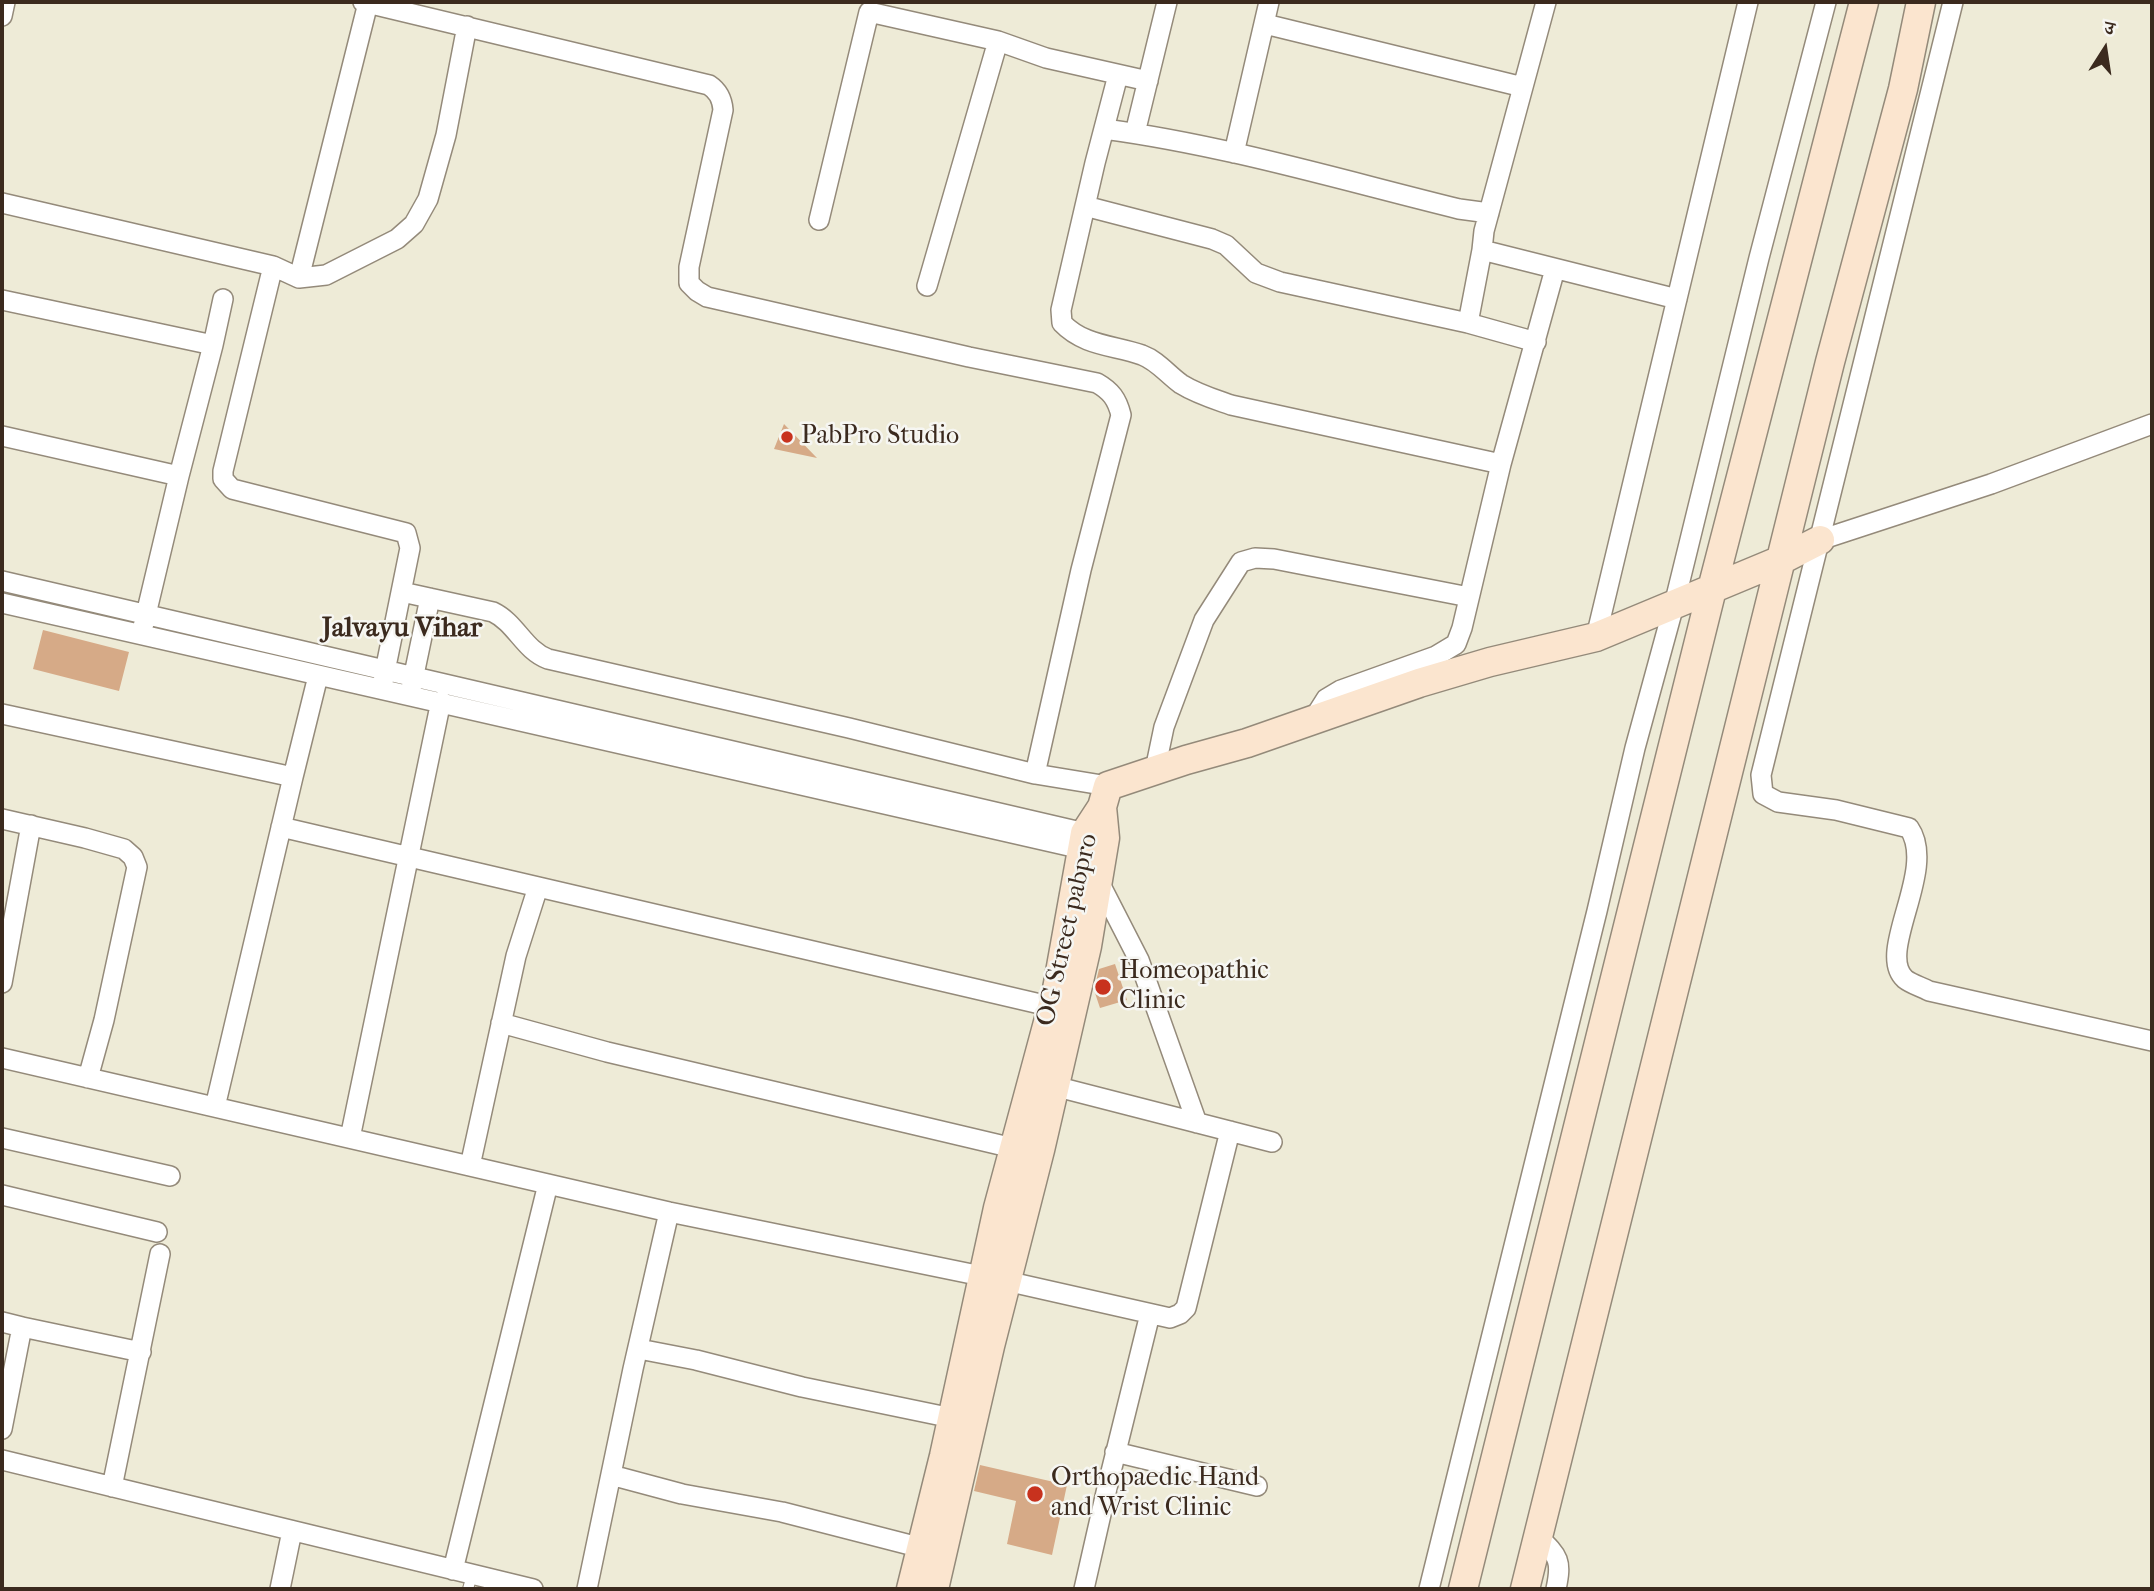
<!DOCTYPE html>
<meta charset="utf-8">
<style>
body{margin:0}
#map{position:relative;width:2154px;height:1591px;overflow:hidden;background:#eeebd7;font-family:"IM FELL French Canon","Noto Serif Devanagari",serif}
canvas{display:block}
.frame{position:absolute;inset:0;border:4px solid #3b2a1e;pointer-events:none}
.north{position:absolute;left:2070px;top:14px;width:70px;height:70px;-webkit-text-stroke:5px #f6f6f2;paint-order:stroke;rotate:12deg;font-size:19px;font-weight:700;line-height:28px;text-align:center;color:#3b2a1e}
.north::after{content:'';display:block;margin:auto;width:24px;height:32px;background:#3b2a1e;clip-path:polygon(50% 0,100% 100%,50% 72%,0 100%)}
</style>
<div id="map">
<canvas width="2154" height="1591"></canvas>
<div class="frame"></div>
<div class="north">उ</div>
</div>
<script>
const c = document.querySelector('canvas').getContext('2d');
c.lineJoin = 'round';
function fillPath(path, color) { c.fillStyle = color; c.fill(path, 'evenodd'); }
function trace(path, color, width, dash) { c.strokeStyle = color; c.lineWidth = width; c.lineCap = dash ? 'butt' : 'round'; c.setLineDash(dash || []); c.stroke(path); }
function label(font, color, halo, rows, align = 'center') {
  c.font = font + ' "IM FELL French Canon",serif'; c.lineWidth = 5; c.setLineDash([]); c.textBaseline = 'middle'; c.strokeStyle = halo; c.fillStyle = color; for (const [text, x, y, turn = 0] of rows) {
    c.save(); c.translate(x, y); c.rotate((+turn || 0) * Math.PI / 180); c.textAlign = isNaN(turn) ? turn : align; if (halo) c.strokeText(text, 0, 0); c.fillText(text, 0, 0); c.restore();
  }
}
const building = new Path2D(`
 M784 424 817 458 774 449Z
 M43 630 129 652 119 691 33 669Z
 M1115 964 1127 1000 1100 1008 1094 990 1099 969Z
 M980 1465 1067 1485 1052 1555 1007 1544 1016 1501 974 1491Z`);
const lane = new Path2D(`
 M468 1589 472 1575`);
const street = new Path2D(`
 M363 2 709 85C718 91 722 98 723 110L689 267V283L697 291 707 297 969 357 1097 383C1111 391 1117 399 1121 415L1081 570 1035 774
 M1546 2 1484 231 1482 250 1677 299
 M1953 2 1761 775 1763 794 1778 802 1836 810 1909 828C1938 870 1875 952 1905 979 1911 984 1922 987 1929 991L2152 1041
 M2 16 5 2
 M1265 24 1523 87
 M1118 75 1095 163 1061 310 1062 323C1084 346 1113 345 1142 355 1158 361 1167 374 1181 384 1197 394 1214 399 1231 405L1501 464
 M1104 129C1224 145 1341 180 1459 209L1489 213
 M1135 133 1167 2
 M1234 153 1269 2
 M2 203 273 266 223 471V479L232 489 406 533 410 548 383 681
 M1085 206 1212 239 1226 245 1256 273 1280 282 1468 323 1536 342
 M819 220 869 12 998 41 1046 58 1148 81
 M273 266 299 278 368 3
 M299 278 326 275 397 239 414 224 428 199 446 135 467 26
 M927 286 998 41
 M2 300 213 345 179 476 143 627
 M1468 323 1482 250
 M213 345 223 299
 M2 436 179 476
 M1820 540 1991 484 2152 424
 M2 581 1085 833
 M402 592 493 612C516 623 524 650 548 659L849 728 1035 774 1108 786
 M2 603 1082 849
 M1596 637 1748 2
 M411 689 430 598
 M2 714 293 777 318 676
 M1314 718 1326 699 1341 690 1436 656 1456 644 1462 628 1501 464 1555 269
 M1155 770 1164 727 1204 620 1241 562 1255 558 1274 559 1469 597
 M2 819 85 838 124 849 133 857 137 867 104 1020 88 1078
 M281 827 1053 1007
 M1099 882 1139 960 1197 1123
 M2 983 31 825
 M501 1023 607 1052 1013 1148
 M2 1058 669 1212 1006 1281 1170 1318 1180 1314 1186 1308 1230 1131
 M1054 1086 1272 1142
 M215 1107 293 777
 M2 1138 170 1176
 M350 1138 441 701
 M470 1166 516 956 538 887
 M2 1195 157 1232
 M2 1322 22 1327 2 1429
 M22 1327 141 1352
 M639 1349 696 1360 802 1387 952 1418
 M1115 1452 1257 1486
 M2 1460 533 1589
 M611 1475 682 1494 782 1512 922 1548
 M112 1487 160 1254
 M1538 1537C1559 1556 1562 1561 1556 1589
 M453 1570 548 1184
 M280 1589 292 1531
 M587 1589 633 1369 669 1212
 M1084 1589 1107 1488 1150 1314
 M1429 1589 1597 911 1635 748 1674 605 1759 258 1826 2`);
const secondary = new Path2D(`
 M911 1589 944 1456 998 1208 1057 989 1085 833 1102 807 1108 786 1186 760 1247 743 1419 683 1490 662 1596 637 1781 560 1820 540
 M934 1589 990 1346 1040 1150 1087 946 1105 838 1102 807
 M1463 1589 1712 589 1864 2
 M1525 1589 1830 362 1903 89 1921 2`);
const markers = [
 [787,437,7,"#c8321e"],
 [1103,987,9,"#c8321e"],
 [1035,1494,9,"#c8321e"]
];
const poiNames = [
 ["PabPro Studio",801,437],
 ["Homeopathic",1119,972],
 ["Clinic",1119,1002],
 ["Orthopaedic Hand",1051,1479],
 ["and Wrist Clinic",1051,1509]
];
const streetNames = [
 ["OG Street pabpro",1068,930,-77]
];
const neighbourhoodNames = [
 ["Jalvayu Vihar",402,629]
];
fillPath(building, '#d6aa87');
trace(lane, '#948a7a', 12);
trace(street, '#948a7a', 22);
trace(secondary, '#948a7a', 31);
trace(lane, '#fff', 10);
trace(street, '#fff', 19);
trace(secondary, '#fbe5cf', 28);
for (const [x, y, r, color] of markers) { const dot = new Path2D(); dot.arc(x, y, r, 0, 2 * Math.PI); c.fillStyle = color; c.fill(dot); trace(dot, '#f6f6f2', 2.5); }
label('26px', '#3b2a1e', '#f6f6f2', poiNames, 'left');
label('26px', '#3b2a1e', '#f6f6f2', streetNames);
label('bold 28px', '#3b2a1e', '#f6f6f2', neighbourhoodNames);
</script>
